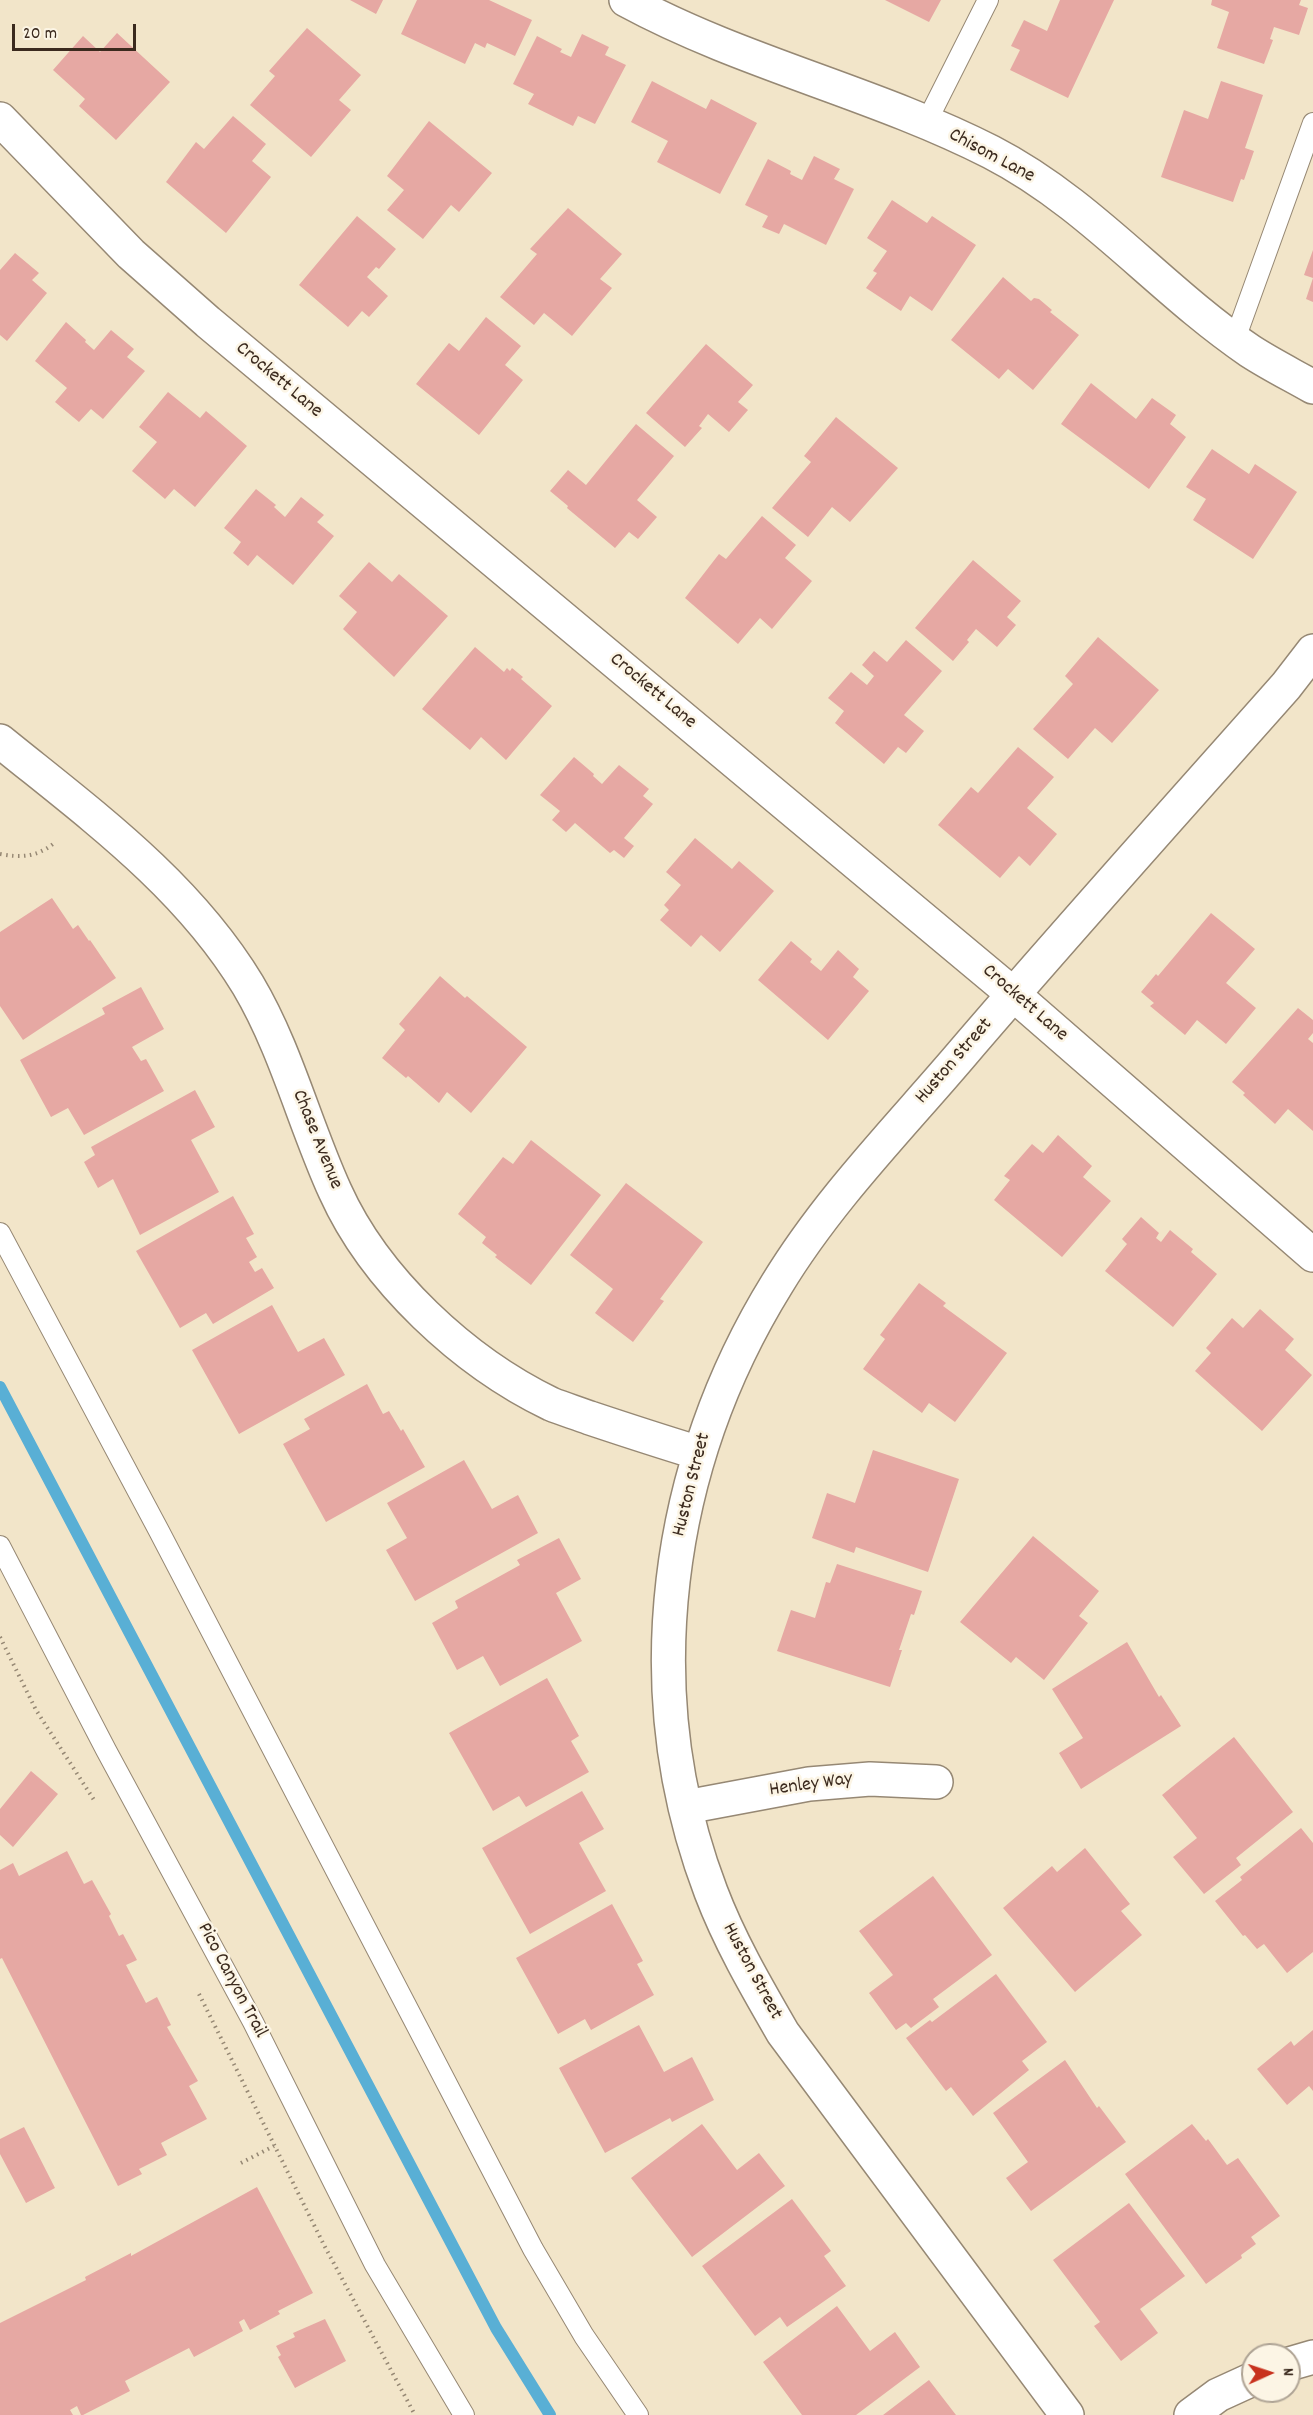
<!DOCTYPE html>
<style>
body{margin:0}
#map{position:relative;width:1313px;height:2415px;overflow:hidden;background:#f2e5c9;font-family:Dekko,sans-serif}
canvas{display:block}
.north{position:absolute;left:1241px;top:2343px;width:60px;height:60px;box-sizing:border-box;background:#fcf5e5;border:2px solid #afa495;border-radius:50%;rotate:87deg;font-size:16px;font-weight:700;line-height:24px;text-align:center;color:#3b2a1e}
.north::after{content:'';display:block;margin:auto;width:21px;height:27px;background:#c8321e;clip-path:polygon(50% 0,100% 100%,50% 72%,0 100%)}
.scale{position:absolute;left:12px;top:24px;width:124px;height:27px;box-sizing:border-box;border:3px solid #3b2a1e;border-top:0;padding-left:8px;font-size:18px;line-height:21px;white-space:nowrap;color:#3b2a1e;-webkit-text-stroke:4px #fcf5e5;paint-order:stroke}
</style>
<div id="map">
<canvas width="1313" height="2415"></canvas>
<div class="north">N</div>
<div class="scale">20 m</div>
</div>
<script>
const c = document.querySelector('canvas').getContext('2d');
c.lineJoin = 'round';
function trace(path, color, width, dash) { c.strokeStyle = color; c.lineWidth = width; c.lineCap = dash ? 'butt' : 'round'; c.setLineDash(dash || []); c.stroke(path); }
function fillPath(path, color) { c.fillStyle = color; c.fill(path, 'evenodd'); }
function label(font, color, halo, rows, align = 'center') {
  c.font = font + ' Dekko,sans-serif'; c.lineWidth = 5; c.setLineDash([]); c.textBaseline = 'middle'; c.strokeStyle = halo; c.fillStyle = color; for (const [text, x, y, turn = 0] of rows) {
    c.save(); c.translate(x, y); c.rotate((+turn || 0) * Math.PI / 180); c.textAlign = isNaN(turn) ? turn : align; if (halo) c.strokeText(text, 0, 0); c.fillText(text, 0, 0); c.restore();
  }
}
const stream = new Path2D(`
 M0 1387 496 2328 550 2415`);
const building = new Path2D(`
 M350 0H383L376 14Z
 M417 0H489L532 20 515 56 487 43 485 48 475 43 465 64 401 34Z
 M885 0H941L929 22Z
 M1060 0H1114L1068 98 1010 70 1020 50 1011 46 1024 20 1047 31Z
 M1212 0H1301L1299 5 1308 8 1299 35 1274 27 1270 39 1273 40 1264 64 1217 48 1229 12 1211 5Z
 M307 28 361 75 339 100 351 110 311 157 250 105 275 76 269 71Z
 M117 33 170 82 116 140 79 106 85 99 53 70 83 36 100 52Z
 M582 34 609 47 605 55 626 65 595 124 578 116 573 126 528 104 534 94 513 84 537 36 562 49 560 52 571 57Z
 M652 81 706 109 711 99 757 123 720 194 657 162 668 141 631 122Z
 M1221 81 1263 95 1245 148 1254 151 1244 180 1241 179 1233 202 1161 177 1184 110 1208 119Z
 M233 116 266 144 252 161 271 177 226 233 166 182 196 142 204 149Z
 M429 121 492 173 459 212 451 205 423 239 387 210 404 190 387 176Z
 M814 156 840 169 834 179 854 189 826 245 784 224 779 234 762 227 768 216 745 205 768 159 791 171 790 174 802 180Z
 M892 200 927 223 932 216 976 245 932 311 910 296 901 311 866 288 877 273 873 271 887 251 867 238Z
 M568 208 622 254 600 279 612 288 572 336 544 313 534 325 500 297 537 254 530 249Z
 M357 216 396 249 379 269 376 267 367 277 388 296 369 317 362 311 348 327 299 285Z
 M1313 250V278L1304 275Z
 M15 253 39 273 32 280 47 293 7 341 0 335V270Z
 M1003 277 1031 301 1034 298 1039 299 1052 310 1050 312 1079 335 1033 390 1008 369 999 379 951 340Z
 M1313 278V302L1306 299Z
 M486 317 521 346 505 365 523 380 479 435 416 384 449 343 459 351Z
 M66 322 86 340 85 342 94 350 111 330 134 349 127 357 145 371 103 419 91 409 79 422 55 402 67 388 35 361Z
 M706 344 753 385 738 402 748 410 729 432 708 414 699 426 702 428 685 447 646 413Z
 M1091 383 1136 419 1152 398 1176 415 1170 424 1186 437 1149 489 1061 424Z
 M168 392 200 418 206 411 247 446 195 507 174 489 165 499 132 471 157 442 139 427Z
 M836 417 898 468 850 522 832 507 808 537 772 508 811 462 804 456Z
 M636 424 674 456 637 500 657 517 638 539 629 532 615 548 567 508 568 506 550 491 568 470 586 485Z
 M1212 449 1249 474 1255 464 1297 492 1253 559 1193 520 1206 499 1186 487Z
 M256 489 276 505 274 507 285 517 301 497 324 515 317 522 334 536 293 585 257 555 248 566 233 553 241 542 224 528Z
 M762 516 796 545 785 558 812 581 772 629 760 618 738 644 685 598 719 554 726 559Z
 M973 560 1021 601 1007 617 1016 625 997 647 976 629 967 640 969 642 953 661 915 628Z
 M369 562 392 582 399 574 448 616 394 677 343 629 357 612 339 596Z
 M1098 637 1159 690 1112 743 1095 728 1068 759 1033 729 1073 684 1065 676Z
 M906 640 942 671 904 715 924 731 906 753 898 747 884 764 835 723 844 711 828 698 851 672 867 685 874 676 862 665 874 651 887 662Z
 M475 647 504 672 507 668 510 671 512 668 523 677 521 679 552 706 506 760 481 737 470 750 422 709Z
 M1018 747 1054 777 1027 808 1057 834 1030 866 1019 856 1000 878 938 825 971 787 978 793Z
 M574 757 594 774 593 776 602 784 619 765 649 789 643 796 653 804 624 838 634 846 624 858 614 850 610 853 575 823 566 832 552 820 560 811 540 795Z
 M695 838 732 869 739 861 774 891 720 952 701 935 691 947 660 920 669 910 664 905 681 885 666 872Z
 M52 898 73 929 78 925 89 941 90 940 116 978 23 1040 0 1006V932Z
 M1211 913 1255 949 1226 983 1256 1008 1226 1044 1197 1020 1185 1035 1150 1006 1154 1003 1141 992 1156 974 1158 976Z
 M791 941 812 959 810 962 821 971 838 950 859 969 853 977 869 991 828 1040 758 980Z
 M440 976 465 998 467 996 527 1047 471 1113 447 1092 439 1103 408 1076 406 1078 382 1058 405 1030 399 1024Z
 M141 987 164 1029 132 1047 141 1061 146 1059 164 1091 84 1135 68 1108 51 1117 20 1060 105 1014 102 1008Z
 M1298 1008 1313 1020V1033L1308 1039 1313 1043V1131L1288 1109 1275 1124 1243 1095 1245 1093 1232 1082Z
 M195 1090 215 1127 191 1140 219 1192 140 1235 113 1179 98 1188 84 1162 95 1155 91 1147Z
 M1058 1135 1092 1166 1083 1177 1111 1201 1062 1257 994 1200 1010 1180 1004 1176 1032 1144 1043 1153Z
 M531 1140 601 1195 531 1285 495 1257 497 1255 482 1243 486 1237 458 1214 503 1157 513 1164Z
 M626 1183 703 1242 660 1299 664 1301 633 1342 595 1313 613 1289 570 1255Z
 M233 1196 254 1234 246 1238 257 1257 249 1262 255 1272 262 1268 274 1288 213 1324 206 1313 180 1328 136 1251Z
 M1141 1217 1159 1233 1156 1238 1161 1242 1170 1230 1193 1249 1191 1252 1217 1274 1173 1327 1105 1271 1127 1244 1122 1239Z
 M919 1283 946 1303 943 1306 1007 1353 955 1422 929 1403 922 1413 863 1369 885 1339 880 1335Z
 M272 1305 298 1352 324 1338 345 1375 239 1434 192 1350Z
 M1260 1309 1294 1339 1285 1350 1312 1375 1262 1431 1195 1371 1211 1353 1206 1348 1232 1318 1243 1328Z
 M367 1384 383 1414 389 1411 401 1431 403 1429 425 1467 326 1522 283 1444 310 1429 304 1419Z
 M873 1450 959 1479 928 1572 856 1547 854 1553 812 1538 827 1493 855 1503Z
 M464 1460 492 1509 518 1495 538 1533 415 1601 386 1550 407 1538 387 1503Z
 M1033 1536 1099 1591 1079 1616 1088 1623 1044 1680 1016 1657 1011 1663 960 1622Z
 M559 1538 581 1579 556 1593 582 1641 500 1686 483 1656 457 1670 432 1623 458 1608 455 1601 520 1565 517 1560Z
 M837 1564 922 1591 914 1615 911 1614 899 1650H902L890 1687 777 1651 791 1610 815 1618 826 1582 830 1583Z
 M1127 1642 1159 1697 1161 1695 1181 1726 1081 1789 1059 1753 1083 1738 1052 1689Z
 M547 1678 579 1736 571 1741 589 1772 526 1807 519 1796 493 1811 449 1733Z
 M1234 1737 1293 1812 1236 1858 1241 1865 1204 1894 1173 1857 1197 1838 1162 1795Z
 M31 1771 58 1794 13 1847 0 1835V1809Z
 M582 1791 604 1829 579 1843 606 1891 530 1934 482 1848Z
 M1301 1828 1313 1843V1952L1287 1973 1264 1944 1257 1949 1245 1935 1243 1936 1215 1901 1242 1880 1240 1877Z
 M1085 1848 1130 1904 1121 1911 1142 1935 1075 1992 1003 1908 1052 1866 1057 1872Z
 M67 1851 84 1884 92 1880 111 1914 109 1916 119 1936 123 1934 137 1960 126 1965 146 2003 157 1997 171 2025 167 2027 198 2081 189 2086 207 2119 161 2143 167 2155 139 2169 142 2174 118 2186 2 1958 0 1959V1870L13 1863 19 1876Z
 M933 1876 992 1955 933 1999 939 2007 911 2028 906 2023 896 2030 869 1993 893 1975 859 1931Z
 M612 1904 643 1961 637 1964 654 1995 591 2030 585 2019 558 2034 516 1958Z
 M996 1974 1047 2042 1022 2061 1029 2070 973 2116 951 2087 946 2091 906 2038 930 2020 932 2022Z
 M639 2025 664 2072 692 2057 714 2100 672 2122 670 2118 605 2153 559 2068Z
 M1313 2030V2091L1309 2086 1287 2105 1257 2069 1291 2041 1294 2046Z
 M1065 2060 1097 2108 1099 2106 1126 2142 1031 2211 1006 2178 1028 2162 993 2113Z
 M702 2124 737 2170 759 2153 785 2186 692 2257 631 2178Z
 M1192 2124 1206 2141 1208 2139 1227 2165 1238 2158 1280 2216 1251 2237 1256 2244 1241 2255 1242 2258 1206 2284 1125 2174Z
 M24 2127 55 2188 26 2203 0 2154V2139Z
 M257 2187 313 2293 278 2311 280 2314 250 2330 244 2319 239 2322 243 2331 194 2357 189 2348 125 2381 130 2391 83 2415H81L77 2406 70 2410 73 2415H0V2323L86 2280 85 2277 131 2253V2256Z
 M792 2199 831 2251 824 2256 846 2286 787 2327 780 2317 755 2336 702 2266Z
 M1129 2203 1185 2276 1140 2309 1158 2333 1121 2361 1094 2326 1100 2322 1053 2260Z
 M837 2306 870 2351 895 2332 920 2367 856 2415H802L763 2362Z
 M325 2319 346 2361 295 2388 278 2357 281 2355 276 2346 295 2337 293 2333Z
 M929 2380 956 2415H883Z`);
const path = new Path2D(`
 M0 854C21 858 36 857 53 844
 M0 1637 36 1710 94 1800
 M199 1994 324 2245 415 2415
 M241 2163 274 2146`);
const service = new Path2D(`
 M926 123 988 0
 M1235 339 1313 123
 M0 1233 159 1531 533 2249 584 2336 638 2415
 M0 1546 106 1750 253 2022 375 2265 464 2415`);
const minor = new Path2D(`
 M626 0C742 63 873 92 991 152 1090 203 1159 289 1250 351 1270 364 1292 375 1313 387
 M0 119 131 254 208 322 1013 994 1313 1255
 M0 741C90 814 187 884 248 985 286 1049 304 1123 335 1191 375 1280 464 1362 551 1404 563 1409 577 1413 590 1418 626 1430 663 1442 699 1453
 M686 1807 809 1784 870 1779 936 1782
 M1289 2364 1313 2357
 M1067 2415 783 2033C757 1988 730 1942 711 1892 634 1690 665 1465 777 1284 828 1200 898 1129 961 1055 1067 931 1177 809 1286 686L1313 651
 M1191 2415 1218 2395 1253 2379`);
const streetNames = [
 ["Chisom Lane",991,157,28],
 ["Crockett Lane",278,381,40],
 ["Crockett Lane",652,692,40],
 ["Crockett Lane",1024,1004,41],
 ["Huston Street",955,1062,-49],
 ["Chase Avenue",316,1140,68],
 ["Huston Street",693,1485,-76],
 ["Henley Way",811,1786,-8],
 ["Huston Street",751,1972,62],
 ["Pico Canyon Trail",231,1981,62]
];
trace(stream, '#59afd5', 12);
fillPath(building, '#e6a8a3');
trace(service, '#968874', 22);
trace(minor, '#968874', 36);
trace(path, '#968874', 4, [1.5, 4.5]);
trace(service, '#fff', 20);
trace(minor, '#fff', 33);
label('20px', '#3b2a1e', '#fcf5e5', streetNames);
</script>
